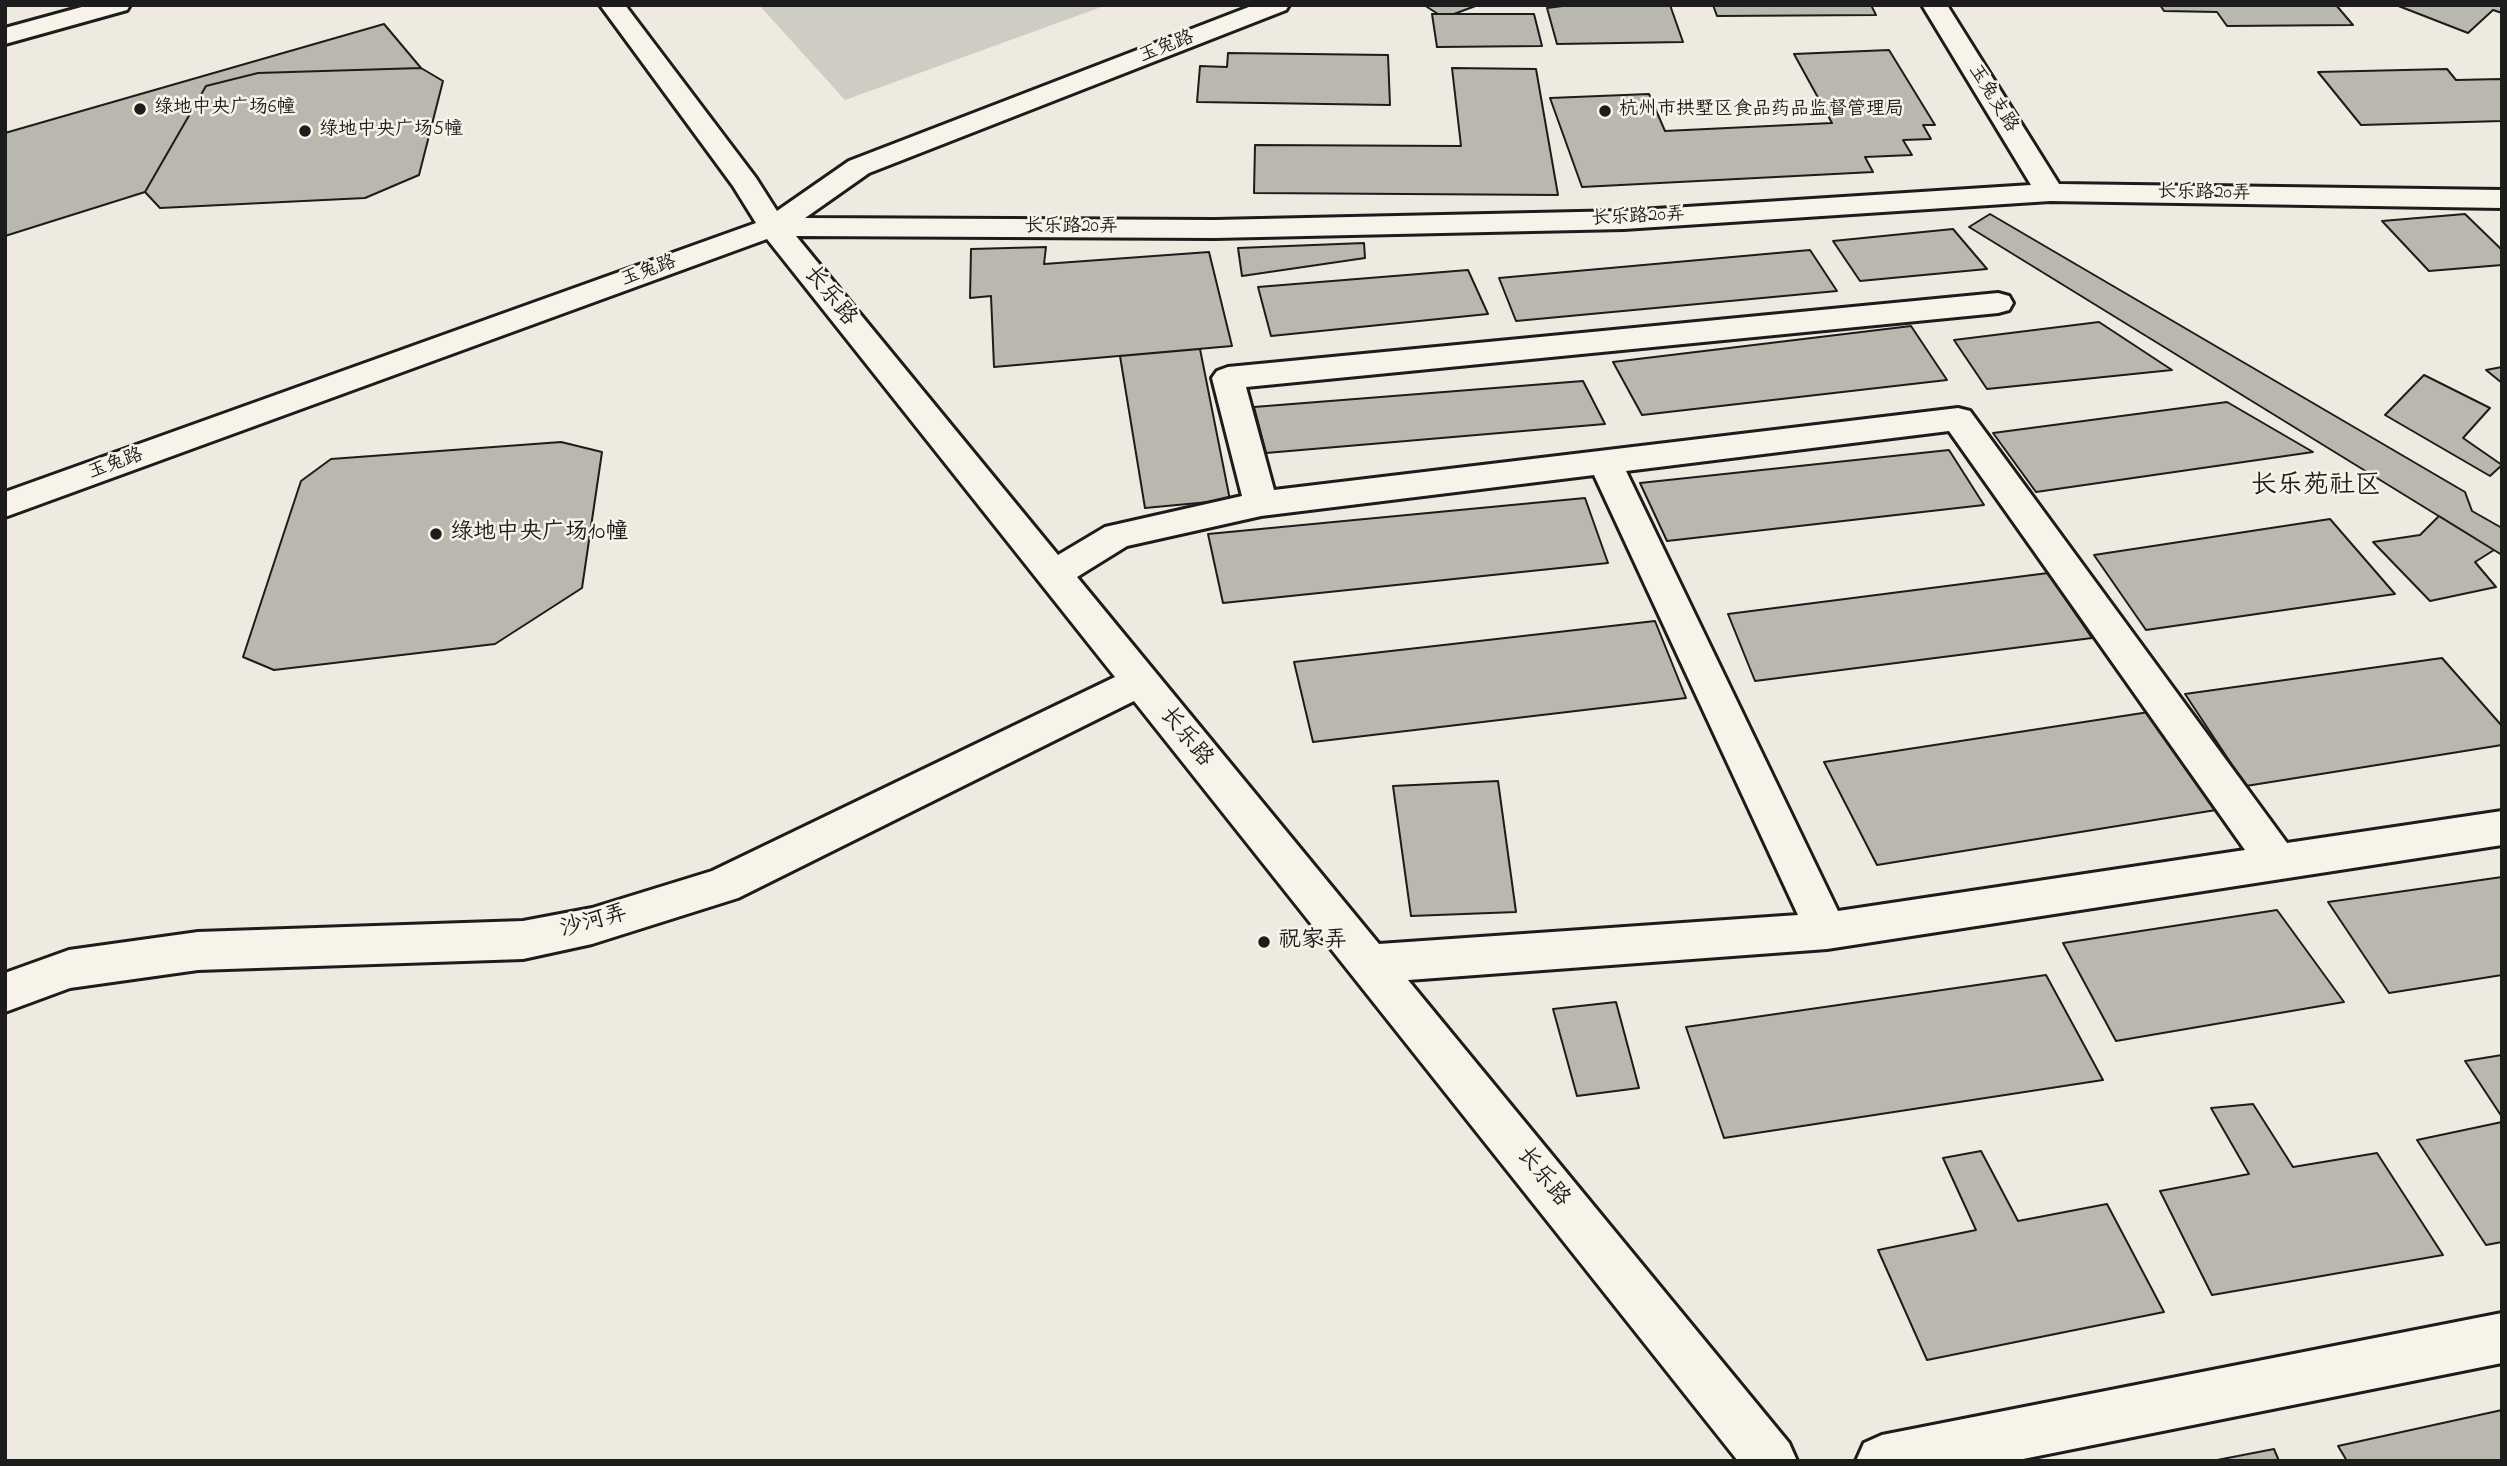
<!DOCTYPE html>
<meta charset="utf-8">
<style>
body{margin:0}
#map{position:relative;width:2507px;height:1466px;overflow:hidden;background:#eeeae0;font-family:"Indie Flower",sans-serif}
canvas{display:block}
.frame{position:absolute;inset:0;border:7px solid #1c1c1c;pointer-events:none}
</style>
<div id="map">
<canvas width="2507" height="1466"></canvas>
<div class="frame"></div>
</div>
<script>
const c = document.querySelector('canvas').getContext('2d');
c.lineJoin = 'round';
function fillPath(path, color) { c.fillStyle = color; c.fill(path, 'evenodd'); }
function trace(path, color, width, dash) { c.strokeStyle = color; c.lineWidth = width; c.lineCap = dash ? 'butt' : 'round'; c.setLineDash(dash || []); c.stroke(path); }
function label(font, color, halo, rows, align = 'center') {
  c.font = font + ' "Indie Flower","LXGW WenKai TC",sans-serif'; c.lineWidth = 5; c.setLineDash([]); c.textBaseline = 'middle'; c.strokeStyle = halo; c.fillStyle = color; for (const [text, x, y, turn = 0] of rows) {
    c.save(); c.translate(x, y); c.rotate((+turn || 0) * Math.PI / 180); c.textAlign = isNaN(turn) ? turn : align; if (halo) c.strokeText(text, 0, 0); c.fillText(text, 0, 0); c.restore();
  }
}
const green = new Path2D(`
 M759 5H1107L845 100Z`);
const building = new Path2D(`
 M1424 5H1478L1454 14H1438Z
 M1570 5H1670L1683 42 1557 44 1547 8Z
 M1713 5H1871L1876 15 1717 16Z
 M2160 5H2336L2353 25 2227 26 2217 12 2164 11Z
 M2396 5H2502V13L2493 10 2468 33Z
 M1432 14H1534L1542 46 1437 47Z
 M384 24 421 68 258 73 206 86 145 192 5 236V133Z
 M1889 50 1935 125H1923L1931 139 1903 140 1912 155 1865 157 1873 172 1582 187 1550 98 1649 94 1665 131 1832 123 1794 54Z
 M1228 53 1388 55 1390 105 1197 102 1200 66 1227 67Z
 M421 68 443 81 419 175 365 198 160 208 145 192 206 86 258 73Z
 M1452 68 1536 69 1558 195 1254 193 1255 145 1461 146Z
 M2447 69 2456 80 2502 79V121L2361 125 2318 72Z
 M1990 214 2465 492 2472 511 2502 528V555L1969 227Z
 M2465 214 2502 250V265L2429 271 2382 221Z
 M1953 229 1987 269 1860 281 1833 241Z
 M1364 243 1365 258 1242 276 1238 248Z
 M1046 247 1044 264 1209 252 1232 346 994 367 991 296 970 298 971 249Z
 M1810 250 1837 291 1516 321 1499 278Z
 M1468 270 1488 314 1271 336 1258 287Z
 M2099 322 2172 370 1987 389 1954 340Z
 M1911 326 1947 380 1642 415 1613 362Z
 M1200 349 1230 500 1145 508 1120 356Z
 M2502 367V383L2486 370Z
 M2424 375 2490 408 2463 438 2502 465 2490 476 2385 415Z
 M1583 381 1605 424 1266 453 1254 407Z
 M2227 402 2313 452 2036 492 1993 433Z
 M561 442 602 452 582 588 495 644 274 670 243 657 301 481 331 459Z
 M1949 450 1984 505 1667 541 1640 483Z
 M1585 498 1608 563 1223 603 1208 534Z
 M2439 516 2494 550 2475 562 2496 587 2430 601 2373 542 2420 535Z
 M2330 519 2395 594 2146 630 2094 555Z
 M2048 573 2092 638 1755 681 1728 614Z
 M1655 621 1686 698 1313 742 1294 662Z
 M2442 658 2502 726V745L2246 786 2185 694Z
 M2149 712 2216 810 1877 865 1824 762Z
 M1498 781 1516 912 1411 916 1393 786Z
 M2502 877V975L2389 993 2328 902Z
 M2277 910 2344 1002 2116 1041 2063 943Z
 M2046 975 2103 1080 1724 1138 1686 1027Z
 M1616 1002 1639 1088 1577 1096 1553 1009Z
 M2502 1055V1117L2465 1061Z
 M2253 1104 2293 1167 2377 1153 2443 1255 2212 1295 2160 1191 2249 1174 2211 1108Z
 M2502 1122V1242L2486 1245 2417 1140Z
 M1981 1151 2018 1221 2107 1204 2164 1312 1927 1360 1878 1250 1976 1230 1943 1158Z
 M2502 1410V1461H2347L2338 1446Z
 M2274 1449 2279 1461H2212Z`);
const minor = new Path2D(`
 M600 5H625L756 178 777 211 849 161 1254 5H1289L1286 10 869 173 805 218 1215 220 1624 211 2031 185 1922 5H1947L2059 184 2502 190V208L2050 201 1624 229 1215 238 796 236 1058 555 1105 527 1242 496 1212 378 1217 371 1228 367 1998 293 2009 296 2013 303 2009 310 1998 313 1246 387 1274 490 1958 408 1970 411 2287 843 2502 811V845L1827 949 1408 980 1789 1443 1797 1461H1738L1134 701 738 898 592 944 523 959 198 970 70 988 5 1012V973L69 950 198 932 523 921 592 908 712 871 1115 677 767 239 5 517V492L756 223 733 186ZM1949 431 2245 850 1838 911 1626 471ZM1594 475 1798 915 1379 944 1077 577 1127 546 1261 516Z
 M2502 1313V1363L2013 1461H1856L1864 1443 1882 1435Z`);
const major = new Path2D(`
 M89 5H130L127 10 5 44V28Z`);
const markers = [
 [140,109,7,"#1c1c1c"],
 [1605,111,7,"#1c1c1c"],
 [305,131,7,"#1c1c1c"],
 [436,534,7,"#1c1c1c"],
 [1264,942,7,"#1c1c1c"]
];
const farStreetnames = [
 ["玉兔路",1167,48,-21],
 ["玉兔支路",1992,99,58],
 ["长乐路20弄",2204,194,1],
 ["长乐路20弄",1638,218,-3],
 ["长乐路20弄",1071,228],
 ["玉兔路",649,272,-20],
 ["玉兔路",116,465,-20]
];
const farPoinames = [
 ["绿地中央广场6幢",154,109],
 ["杭州市拱墅区食品药品监督管理局",1619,111],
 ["绿地中央广场5幢",319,131]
];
const streetNames = [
 ["长乐路",829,297,51],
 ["长乐路",1185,738,51],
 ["沙河弄",594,923,-15],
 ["长乐路",1542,1178,51]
];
const poiNames = [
 ["绿地中央广场10幢",450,534],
 ["祝家弄",1278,942]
];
const quarterNames = [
 ["长乐苑社区",2316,488]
];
fillPath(green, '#cfccc3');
fillPath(building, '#bab7af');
trace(building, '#1c1c1c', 2);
trace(minor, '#1c1c1c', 6);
trace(major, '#1c1c1c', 6);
fillPath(minor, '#f7f3e8');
fillPath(major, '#f7f3e8');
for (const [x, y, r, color] of markers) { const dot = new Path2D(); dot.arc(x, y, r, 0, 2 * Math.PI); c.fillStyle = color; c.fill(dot); trace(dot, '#f7f3e8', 2.5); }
label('19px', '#1c1c1c', '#f7f3e8', farStreetnames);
label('19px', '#1c1c1c', '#f7f3e8', farPoinames, 'left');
label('23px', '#1c1c1c', '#f7f3e8', streetNames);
label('23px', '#1c1c1c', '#f7f3e8', poiNames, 'left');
label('26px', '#1c1c1c', '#f7f3e8', quarterNames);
</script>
